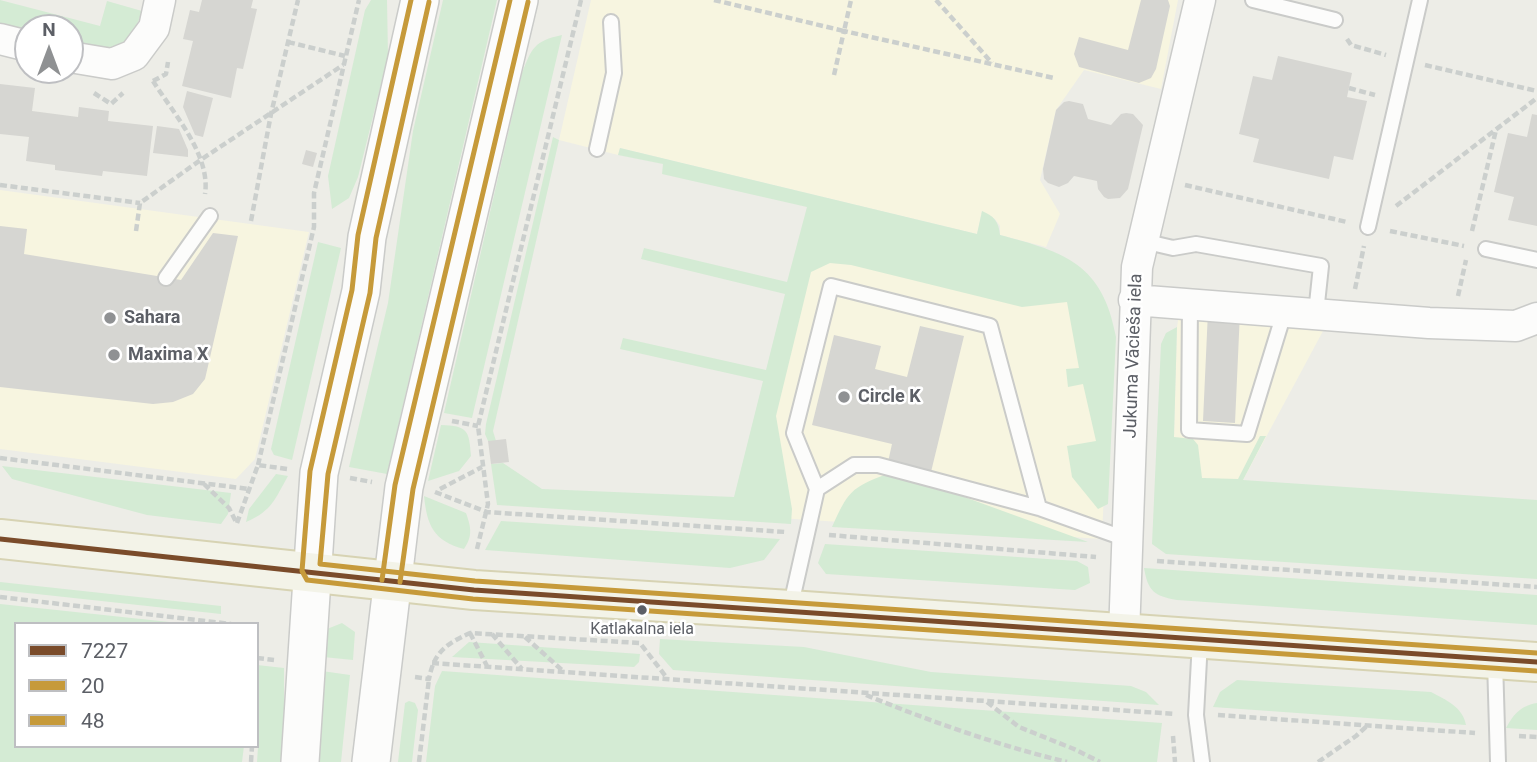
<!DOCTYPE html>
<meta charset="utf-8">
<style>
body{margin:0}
#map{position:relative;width:1537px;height:762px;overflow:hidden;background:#edede7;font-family:Roboto,sans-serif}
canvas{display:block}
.legend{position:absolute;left:14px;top:622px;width:245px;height:126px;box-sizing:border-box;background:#fff;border:2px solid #bebfc2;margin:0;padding:9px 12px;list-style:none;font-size:21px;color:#5c5f66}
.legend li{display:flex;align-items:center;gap:14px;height:35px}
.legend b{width:35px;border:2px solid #bebfc2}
.north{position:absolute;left:14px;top:14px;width:70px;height:70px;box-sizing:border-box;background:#fff;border:2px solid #bebfc2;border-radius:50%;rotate:0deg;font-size:19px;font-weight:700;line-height:28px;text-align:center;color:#5c5f66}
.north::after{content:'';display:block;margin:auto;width:24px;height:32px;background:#8f9193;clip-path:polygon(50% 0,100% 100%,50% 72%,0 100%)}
</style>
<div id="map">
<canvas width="1537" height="762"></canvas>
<ul class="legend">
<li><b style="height:9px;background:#7a4b2a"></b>7227</li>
<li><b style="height:9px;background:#c69a3a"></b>20</li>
<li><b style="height:9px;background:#c69a3a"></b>48</li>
</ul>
<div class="north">N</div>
</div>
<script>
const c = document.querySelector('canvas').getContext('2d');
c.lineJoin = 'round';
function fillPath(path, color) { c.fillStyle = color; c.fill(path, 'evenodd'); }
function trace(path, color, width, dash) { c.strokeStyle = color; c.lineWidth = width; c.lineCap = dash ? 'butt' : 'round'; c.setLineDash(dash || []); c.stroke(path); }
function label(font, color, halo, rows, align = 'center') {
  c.font = font + ' Roboto,sans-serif'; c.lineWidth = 5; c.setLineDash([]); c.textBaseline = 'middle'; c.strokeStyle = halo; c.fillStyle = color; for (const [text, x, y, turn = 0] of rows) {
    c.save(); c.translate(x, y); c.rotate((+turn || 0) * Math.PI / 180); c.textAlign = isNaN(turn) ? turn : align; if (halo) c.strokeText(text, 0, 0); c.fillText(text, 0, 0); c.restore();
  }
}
const commercial = new Path2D(`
 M591 0H1178L1161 89 1084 70 1056 110 1040 180 1060 214 1046 247 1000 235V226L995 219 982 211 977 234 620 148 618 155 559 140Z
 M0 190 309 232 255 459 236 479 0 449Z
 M853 240 1085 290 1108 391 1102 539 779 518 766 417 801 261Z
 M1179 314 1316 327 1323 331 1243 480 1202 478 1174 438 1177 327Z`);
const green = new Path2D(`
 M0 0 100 26 107 1 142 11C128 55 110 53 70 43V28H28V33L0 26Z
 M371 0H387L388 56 358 177 349 198 332 209 328 176 365 10Z
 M443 0H497L387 474 349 467 388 303 413 131Z
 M562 35 472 418 444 413 522 73C532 48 534 41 562 35Z
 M553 137 559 140 493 431 496 441H488L485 434 486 424Z
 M620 148 977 234 982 211C994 216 999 222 1000 235 1065 252 1103 264 1116 337L1108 504 1098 509 1072 477 1067 446 1096 441 1083 384 1068 387 1066 369 1079 368 1067 302 1022 307 851 265 830 263 811 272 776 416 792 509 791 524 497 505 491 464 503 463 542 489 734 497 763 381 620 349 623 338 766 370 785 294 641 259 644 248 787 282 807 207 662 174 663 164 618 155Z
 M318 242 341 248 292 460 274 455 271 449Z
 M1177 327 1174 437 1193 439 1198 445 1202 478 1238 479 1260 436H1266L1243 480 1537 500V579L1166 554 1152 544 1161 344 1166 333Z
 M441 425C468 426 469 430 471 456L459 471 428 481Z
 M2 466 231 493 228 514 221 524 147 515 12 479Z
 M276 474 288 476C275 499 272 511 246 522L249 509Z
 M887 474 915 479 1088 542 832 527C848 492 850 488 887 474Z
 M424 496 466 513C471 527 473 536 464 549 434 541 427 526 424 496Z
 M501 521 780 539 764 560 730 568 485 550Z
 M825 544 1077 561 1088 567 1090 583 1075 590 826 574 818 563Z
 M1144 568 1537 595V625L1177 600C1154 596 1148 591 1144 568Z
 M0 582 221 606V614L0 590Z
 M0 604 188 624H16V746H244L242 762H0Z
 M342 623 355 632 353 660 323 657 327 629Z
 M660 639 804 647 931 672 1131 686 1146 692 1159 705 673 670 659 654Z
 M469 642 640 654 639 662 634 667 452 657Z
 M257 665 284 668V723L281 762H257L259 732Z
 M322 671 350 675 341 762H318Z
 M442 671 1162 723 1157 762H426L435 686Z
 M1237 680 1431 692C1446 700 1463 707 1466 725L1213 707 1220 692Z
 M409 701 415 703 418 710 412 762H398L405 703Z
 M1537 703V730L1506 728C1514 714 1520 706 1537 703Z`);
const building = new Path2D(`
 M202 0H253L251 8 257 9 243 69 237 68 231 98 182 86 193 41 183 39 190 10 199 12Z
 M1141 0H1168L1170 6 1156 69 1151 78 1139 83 1079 67 1074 54 1079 37 1128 50Z
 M1278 56 1352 73 1347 97 1367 101 1353 160 1334 156 1329 179 1253 162 1259 139 1239 134 1253 76 1272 80Z
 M0 84 35 88 32 111 78 117 79 107 109 111 108 121 153 126 147 176 103 171 102 176 55 170V165L26 161 29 137 0 134Z
 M187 91 213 98 203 137 195 135 183 107Z
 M1069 101 1083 104 1088 119 1111 125 1121 114 1126 113 1133 114 1143 125 1128 189 1120 198 1108 199 1104 197 1098 189 1097 181 1074 176 1068 183 1059 187 1048 183 1044 179 1043 169 1056 110 1064 102Z
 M1532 114 1537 115V226L1508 220 1514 197 1494 192 1508 133 1527 137Z
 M157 126 179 129 188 150V157L153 153Z
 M306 150 317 153 313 167 302 164Z
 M0 226 27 229 24 254 181 280 213 233 238 236 205 379 193 394 173 402 153 404 0 387Z
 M1208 311 1240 312 1235 423 1203 421Z
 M920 326 964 336 931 472 888 462 892 444 812 425 834 335 881 346 875 369 907 377Z
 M506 439 509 462 491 464 488 441Z`);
const path = new Path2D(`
 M714 0 844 31 851 0
 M936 0 992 63
 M1347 39 1351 45 1386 55
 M288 42 345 56
 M1425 65 1537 91
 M834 75 844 31 1054 78
 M153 81 166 74 168 62
 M153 81C173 113 211 155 205 194
 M1349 88 1375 95
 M94 93 111 104 123 93
 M0 185 140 203
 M1185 185 1347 222
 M1396 206 1537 98
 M251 221 271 114 298 0
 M136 231 140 203 202 159 343 65
 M1390 231 1464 246
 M1472 231 1496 130
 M1355 289 1364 246
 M1458 296 1466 260
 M452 421 478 426
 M0 458 249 489
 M258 465 314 227V193L359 0
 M350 478 372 482
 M204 484 229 508 236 522
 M440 489 482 467
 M435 492 487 512 786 532
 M237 523 258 465 287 469
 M829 535 1096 557
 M477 549 488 504 478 426 581 0
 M1157 561 1537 587
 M0 597 231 624
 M470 633 487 666
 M492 634 522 669
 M525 637 563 671
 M257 658 274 660
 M432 663 1175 714
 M415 677 429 679C434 652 446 644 470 633L640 643 667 678
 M866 695C932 722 997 745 1067 762
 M987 702 1019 727 1074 749 1100 762
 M1218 715 1475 733
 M1173 736 1175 762
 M1519 736 1537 737
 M251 762 252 746
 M419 762 429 679
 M1318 762 1356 736 1367 726`);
const service = new Path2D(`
 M1253 0 1335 20
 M597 149 614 73 611 22
 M1368 227 1420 0
 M1143 241 1173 248 1196 244 1321 266 1316 313
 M1486 249 1537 260
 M166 278 210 216
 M1190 304 1189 430 1247 434 1285 310
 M817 489 854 465H878L1039 508 1129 540
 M790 609 817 489 794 433 831 286 990 326 1039 508
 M1200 641 1196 715 1202 762
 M1495 661 1498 762`);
const minor = new Path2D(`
 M0 39 28 46
 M70 57 112 64 134 55 154 28 160 0
 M1134 300 1429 323 1516 326 1537 318
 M1124 635 1137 267 1200 0`);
const tertiary = new Path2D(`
 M300 762 319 473 361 291 367 237 420 0
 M371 762 404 487 519 0`);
const primary = new Path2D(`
 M0 539 474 590 790 610 1537 662`);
const bus1 = new Path2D(`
 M0 539 474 590 1537 662`);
const bus2 = new Path2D(`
 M411 0 358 235 352 290 310 471 302 571 307 580 473 599 1536 671
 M400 582 413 489 528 2`);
const bus3 = new Path2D(`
 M429 2 376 238 370 293 328 474 320 564 475 581 1537 653
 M382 580 395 485 510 0`);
const markers = [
 [110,318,7,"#8f9193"],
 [114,355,7,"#8f9193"],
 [844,397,7,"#8f9193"],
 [642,610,6,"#5c5f66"]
];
const busNames = [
 ["Katlakalna iela",642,630]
];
const poiNames = [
 ["Sahara",124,318],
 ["Maxima X",128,355],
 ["Circle K",858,397]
];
const streetNames = [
 ["Jukuma Vācieša iela",1134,356,-88]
];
fillPath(commercial, '#f7f5e0');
fillPath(green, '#d4ebd4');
fillPath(building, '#d6d6d2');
trace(service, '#cacbc9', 18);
trace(minor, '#cacbc9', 33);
trace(tertiary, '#cacbc9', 40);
trace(primary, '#d7d3b3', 42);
trace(path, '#cbcfcd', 4.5, [7, 3.5]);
trace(service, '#fcfcfb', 14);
trace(minor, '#fcfcfb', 30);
trace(tertiary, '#fcfcfb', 37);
trace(primary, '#f3f3e8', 38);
trace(bus1, '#7a4b2a', 5);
trace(bus2, '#c69a3a', 5);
trace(bus3, '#c69a3a', 5);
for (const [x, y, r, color] of markers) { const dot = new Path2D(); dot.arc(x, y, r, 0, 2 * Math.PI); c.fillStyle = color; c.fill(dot); trace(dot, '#fff', 2.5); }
label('16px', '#5c5f66', '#fff', busNames);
label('bold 18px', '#5c5f66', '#fff', poiNames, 'left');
label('18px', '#5c5f66', '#fff', streetNames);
</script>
